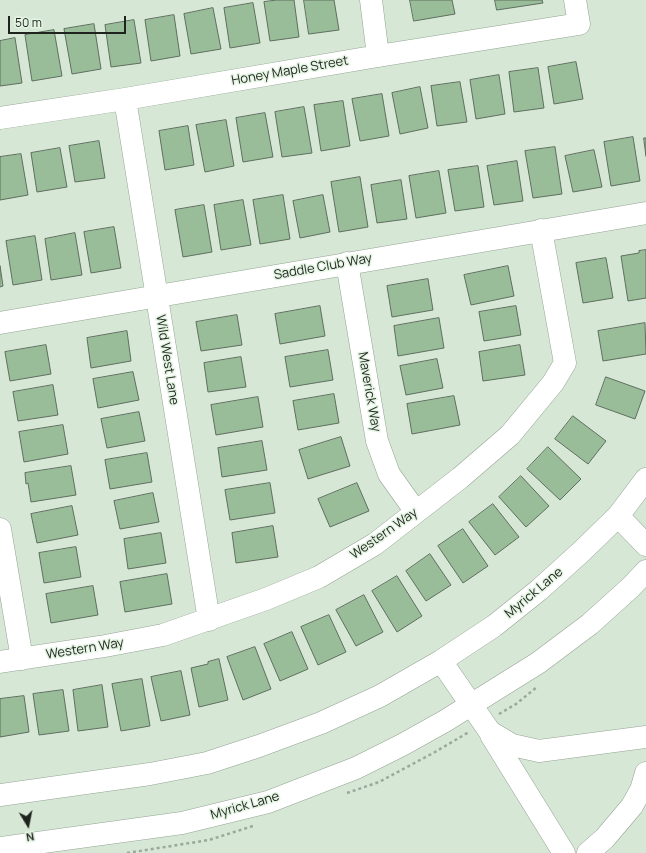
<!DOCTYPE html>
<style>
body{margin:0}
#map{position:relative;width:646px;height:853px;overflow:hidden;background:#d6e7d6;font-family:Manrope,sans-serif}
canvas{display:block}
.north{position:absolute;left:8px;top:805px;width:40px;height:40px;-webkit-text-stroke:3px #e4f4e3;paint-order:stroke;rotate:170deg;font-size:11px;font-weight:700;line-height:16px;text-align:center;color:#1e241d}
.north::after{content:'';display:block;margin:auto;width:14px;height:18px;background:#1e241d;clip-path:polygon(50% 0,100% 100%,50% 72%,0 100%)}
.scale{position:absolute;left:8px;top:16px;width:118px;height:18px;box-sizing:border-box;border:2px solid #1e241d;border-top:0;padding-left:5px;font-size:12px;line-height:14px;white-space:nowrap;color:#1e241d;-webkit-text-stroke:3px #e4f4e3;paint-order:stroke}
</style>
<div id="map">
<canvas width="646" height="853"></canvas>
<div class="north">N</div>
<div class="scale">50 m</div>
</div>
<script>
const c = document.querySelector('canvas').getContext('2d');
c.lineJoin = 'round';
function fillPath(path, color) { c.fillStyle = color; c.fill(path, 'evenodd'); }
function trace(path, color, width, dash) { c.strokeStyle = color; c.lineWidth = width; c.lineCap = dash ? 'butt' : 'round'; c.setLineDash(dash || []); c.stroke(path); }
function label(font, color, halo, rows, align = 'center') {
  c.font = font + ' Manrope,sans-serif'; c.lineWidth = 3; c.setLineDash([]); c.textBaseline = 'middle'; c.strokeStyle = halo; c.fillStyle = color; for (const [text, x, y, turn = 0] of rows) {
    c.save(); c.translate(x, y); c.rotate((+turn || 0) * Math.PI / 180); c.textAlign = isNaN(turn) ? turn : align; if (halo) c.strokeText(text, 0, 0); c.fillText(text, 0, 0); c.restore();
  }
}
const building = new Path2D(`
 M277 0H294L299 37 270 41 264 2Z
 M304 0H334L339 30 309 34Z
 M410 0H452L455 14 414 21Z
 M495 0H542L543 3 497 10Z
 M253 3 260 43 230 48 224 8Z
 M213 8 221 49 191 54 184 14Z
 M174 15 180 56 151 61 145 20Z
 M134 20 141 63 111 67 105 25Z
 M94 24 101 69 72 74 64 29Z
 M54 30 62 76 32 81 25 35Z
 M15 38 22 83 0 86V41Z
 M576 62 583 99 554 104 548 67Z
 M538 68 544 108 514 112 509 72Z
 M499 75 505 114 476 119 470 80Z
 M460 82 467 122 437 126 431 86Z
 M420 87 428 128 400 134 392 93Z
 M382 94 389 136 360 141 352 99Z
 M343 101 350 146 321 151 314 105Z
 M304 107 312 153 282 157 275 112Z
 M265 113 273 157 243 162 236 118Z
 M226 120 234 166 205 172 196 125Z
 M188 126 194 165 165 170 159 131Z
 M633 137 640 181 611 186 604 142Z
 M644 138H646V156Z
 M99 141 105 178 75 182 69 146Z
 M555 147 562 194 533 198 525 151Z
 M60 148 67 187 37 192 31 153Z
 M594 150 602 187 573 192 565 156Z
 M21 154 28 195 0 200V157Z
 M517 161 523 201 494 205 487 166Z
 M478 166 484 207 455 211 448 170Z
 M439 171 446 213 416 218 409 176Z
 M360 177 368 227 339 232 331 182Z
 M401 180 407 219 377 223 371 185Z
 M283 195 290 239 260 244 253 200Z
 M323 195 330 232 300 238 293 201Z
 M243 200 251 245 221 250 214 205Z
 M204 205 212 252 183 257 175 210Z
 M114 227 121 268 91 273 84 232Z
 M75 233 82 275 51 280 45 239Z
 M35 236 42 280 13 285 6 241Z
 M646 250V298L628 301 621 256 639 253V251Z
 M606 258 613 298 583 303 576 263Z
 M0 266 3 286 0 287Z
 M508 266 514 296 471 305 464 275Z
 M428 279 433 310 392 317 387 286Z
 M320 306 325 336 280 344 275 314Z
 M516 306 521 335 484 341 479 312Z
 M237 315 242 345 201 351 196 322Z
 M439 318 444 348 398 356 394 326Z
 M645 323 646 354 603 361 598 331Z
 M127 331 131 361 91 368 87 338Z
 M46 345 51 374 10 381 5 352Z
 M520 345 525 375 483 381 479 352Z
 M328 350 333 380 290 387 285 357Z
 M241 357 246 387 208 392 204 363Z
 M437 359 443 388 406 395 400 366Z
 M133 372 139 400 98 408 93 379Z
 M606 377 645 391 635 419 596 405Z
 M53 385 58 415 18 421 13 392Z
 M334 394 339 423 298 430 293 401Z
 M454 396 460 425 412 434 407 404Z
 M258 397 263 427 216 435 211 405Z
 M139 412 145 441 107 448 101 419Z
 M573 416 606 441 588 464 555 439Z
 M63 425 68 454 24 462 19 432Z
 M341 437 350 466 308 479 299 450Z
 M262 441 267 470 222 477 218 448Z
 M548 447 581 479 560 500 527 469Z
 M147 453 152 482 110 489 105 460Z
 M71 466 76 495 31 502 28 483 26 484 25 473Z
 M521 476 549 506 526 527 499 497Z
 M270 483 275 513 230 520 225 490Z
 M357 483 369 511 330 527 318 499Z
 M153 493 159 522 120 529 114 501Z
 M493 504 519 537 495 555 469 522Z
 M72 506 78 535 37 543 31 514Z
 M273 526 278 557 236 563 232 533Z
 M463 529 488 566 463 583 438 546Z
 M161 533 166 563 128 569 124 539Z
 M76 547 81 577 44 583 39 553Z
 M430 554 451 585 426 601 406 571Z
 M167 574 172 604 125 612 120 582Z
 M397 576 422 616 397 632 372 591Z
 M93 586 98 615 51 623 46 594Z
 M364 595 383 632 356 646 336 610Z
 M329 615 346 652 318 665 301 627Z
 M292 632 308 669 280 681 264 644Z
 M255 647 271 689 243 700 227 657Z
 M219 659 228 700 199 707 191 668 208 664V662Z
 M181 671 190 715 161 721 151 677Z
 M142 679 150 726 121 731 112 684Z
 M102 685 108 727 78 731 73 690Z
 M63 690 69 731 39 735 33 694Z
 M24 696 29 732 0 737V699Z`);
const path = new Path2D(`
 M499 714 516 704 537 687
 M347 793 379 782 435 752 469 732
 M127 853 209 840 253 826`);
const minor = new Path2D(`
 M371 0 378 56
 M125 99 209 620
 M0 118 125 99 378 56 579 24 575 0
 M347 263 377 441 389 474 416 512
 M0 323 646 213
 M618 516 646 545
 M0 529 22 659
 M441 661 490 732 512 745 539 751 646 737
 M0 662 105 646 163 635 266 599 319 577 375 544 460 478 510 435 553 383 565 363 541 230
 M491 735 564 853
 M0 795 150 774 207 763 259 746 321 723 380 696 441 661 494 626 539 590 581 552 618 516 646 479
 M0 848 182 823 268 802 356 768 402 745 445 721 538 663 590 624 631 587 646 571
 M588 853 605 838 632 806 641 790 646 773`);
const streetNames = [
 ["Honey Maple Street",290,71,-10],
 ["Saddle Club Way",323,267,-10],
 ["Wild West Lane",167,360,81],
 ["Maverick Way",369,392,80],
 ["Western Way",384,534,-35],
 ["Myrick Lane",534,593,-40],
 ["Western Way",85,649,-9],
 ["Myrick Lane",245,806,-16]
];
fillPath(building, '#98bd98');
trace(building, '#5f6e5f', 1);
trace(minor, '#94a494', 23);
trace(path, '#9ba89b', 2.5, [3, 3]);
trace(minor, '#fff', 22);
label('13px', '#1e241d', '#e4f4e3', streetNames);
</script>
